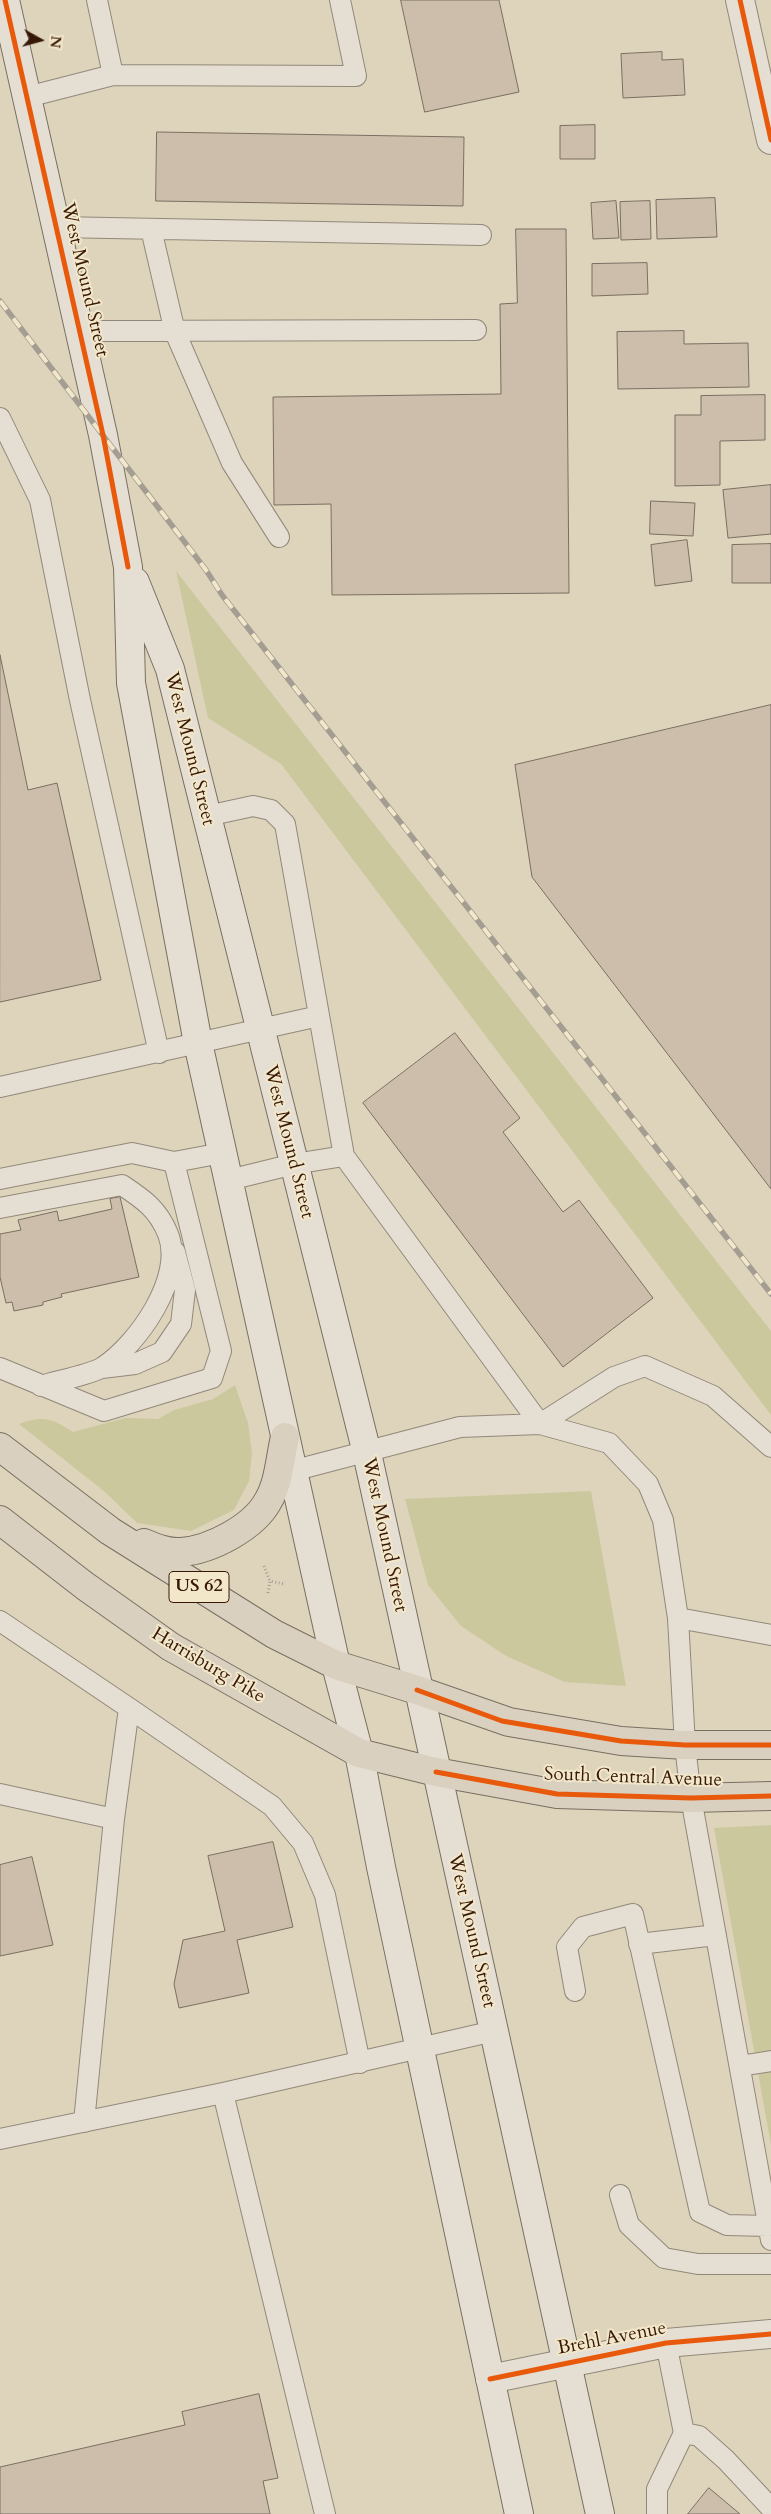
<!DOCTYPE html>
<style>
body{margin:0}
#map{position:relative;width:771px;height:2514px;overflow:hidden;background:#ded4bc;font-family:Cardo,serif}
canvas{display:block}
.north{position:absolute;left:15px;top:15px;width:50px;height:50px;-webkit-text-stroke:4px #f3e7ca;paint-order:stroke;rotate:97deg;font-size:14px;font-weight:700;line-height:20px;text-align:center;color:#371807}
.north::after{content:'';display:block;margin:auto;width:18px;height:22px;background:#371807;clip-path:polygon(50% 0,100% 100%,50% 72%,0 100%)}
</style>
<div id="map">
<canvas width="771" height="2514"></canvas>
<div class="north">N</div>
</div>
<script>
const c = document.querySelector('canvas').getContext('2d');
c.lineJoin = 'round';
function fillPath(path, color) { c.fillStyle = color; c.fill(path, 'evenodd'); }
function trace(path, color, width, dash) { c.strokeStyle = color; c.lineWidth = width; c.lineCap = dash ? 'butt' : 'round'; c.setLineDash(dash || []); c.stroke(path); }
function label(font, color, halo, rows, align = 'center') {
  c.font = font + ' Cardo,serif'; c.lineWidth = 4; c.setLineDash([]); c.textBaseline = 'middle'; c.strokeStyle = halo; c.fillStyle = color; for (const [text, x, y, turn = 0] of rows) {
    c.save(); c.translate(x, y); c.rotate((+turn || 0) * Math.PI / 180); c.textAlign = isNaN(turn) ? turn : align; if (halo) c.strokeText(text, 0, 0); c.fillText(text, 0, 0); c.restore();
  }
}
const green = new Path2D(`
 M176 571 771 1331V1415L281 764 208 718Z
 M235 1385 248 1423 252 1453 249 1481 234 1510 191 1531 137 1523 105 1492 19 1424C43 1415 52 1418 73 1432L125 1418 158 1419 174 1410 213 1399Z
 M591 1491 626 1686 565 1682 506 1656 461 1626 428 1585 405 1499Z
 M771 1825V2145L714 1828Z`);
const building = new Path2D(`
 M401 0H499L519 92 425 112Z
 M662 52V60L683 59 685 95 623 98 621 54Z
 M595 125V159H560V126Z
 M157 132 464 137 463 206 156 201Z
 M715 198 717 237 657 239 656 200Z
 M616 201 619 238 593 239 591 203Z
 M650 201 651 239 621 240 620 202Z
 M516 229H566L569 593 332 595 331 504 274 505 273 397 501 394 500 304 517 303Z
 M647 263 648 294 592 296V264Z
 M684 331V344L748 343 749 387 618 389 617 332Z
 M765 395V440L720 441V485L675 486V415H701V396Z
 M771 485V534L728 538 723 490Z
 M651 501 695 503 693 536 650 534Z
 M687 540 692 581 655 586 651 545Z
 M771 544V583H732V545Z
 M0 655 28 790 57 783 101 980 0 1002Z
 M771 705V1189L532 877 515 765Z
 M455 1033 520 1118 503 1132 563 1212 579 1200 653 1298 563 1367 363 1103Z
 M120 1197 139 1277 61 1294 62 1297 43 1302V1305L14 1311 12 1302 6 1303 0 1277V1234L21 1230 18 1220 57 1211 59 1221 112 1209 110 1199Z
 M273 1842 293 1927 237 1940 249 1993 179 2008 174 1984 183 1940 225 1931 208 1856Z
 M32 1857 53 1945 0 1956V1865Z
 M259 2394 278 2478 263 2481 270 2514H0V2467L185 2425 182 2412Z
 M709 2488 740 2514H688Z`);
const path = new Path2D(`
 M264 1566 270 1581
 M268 1593 270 1581 284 1584`);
const lane = new Path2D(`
 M113 75 356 76 340 0
 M27 97 113 75 97 0
 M56 227 481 235
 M151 229 175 332 232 463 279 537
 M80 331 476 330
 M0 418 40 500 80 700 159 1053
 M207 816 253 806 271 810 285 824 344 1156
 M0 1087 319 1016
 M0 1179 132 1153 174 1162 222 1153
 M229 1180 294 1164 344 1156 540 1424 609 1443 648 1484 663 1520 678 1618 685 1745 691 1798 771 2240
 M0 1208 122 1185C143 1199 158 1209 168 1234 185 1277 138 1344 103 1367 90 1375 56 1381 41 1386
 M0 1368 104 1411 212 1378 221 1351 174 1162
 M102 1368 135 1364 162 1352 181 1324 185 1290 175 1252
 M292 1471 460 1427 540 1424 614 1377 645 1366 713 1396 771 1447
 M678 1618 771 1635
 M0 1621 129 1708 114 1819 84 2122
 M129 1708 272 1806 303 1843 325 1895 360 2063
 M0 1794 114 1819
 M639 1944 716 1935
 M575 1991 567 1947 583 1927 633 1914 700 2212 727 2225 768 2226
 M740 2066 771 2061
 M223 2093 325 2514
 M0 2139 223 2093 494 2031
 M620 2195 629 2225 664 2258 698 2264H771
 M684 2433 699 2436 726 2460 771 2508
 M657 2514V2489L684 2433 666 2343`);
const street = new Path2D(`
 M740 0 771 140
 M490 2379 666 2343 771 2334`);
const secondary = new Path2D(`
 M5 0 103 435 128 567 131 683 198 1043 336 1665 359 1753 381 1867 519 2514
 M135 582 170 669 367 1453 600 2514`);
const primary = new Path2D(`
 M0 1447 110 1531 274 1634 336 1665 417 1690 509 1722 621 1741 685 1745H771
 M0 1520 85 1586 171 1647 359 1753 436 1772 557 1794 691 1798 771 1796
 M144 1543C156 1548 168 1553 181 1552 211 1550 254 1527 268 1501 279 1483 280 1458 285 1437`);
const rail = new Path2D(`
 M0 301 206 570 222 595 771 1294`);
const cycleway = new Path2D(`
 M5 0 103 435 128 567
 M740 0 771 140
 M417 1690 502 1721 621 1741 685 1745H771
 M436 1772 557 1794 691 1798 771 1796
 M490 2379 666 2343 771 2334`);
const shields = [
 [199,1587,60]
];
const shieldNames = [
 ["US 62",199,1587]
];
const streetNames = [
 ["West Mound Street",84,280,77],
 ["West Mound Street",189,749,76],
 ["West Mound Street",288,1142,76],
 ["West Mound Street",384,1535,78],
 ["Harrisburg Pike",208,1666,31],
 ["South Central Avenue",633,1778,2],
 ["West Mound Street",471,1931,77],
 ["Brehl Avenue",612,2339,-11]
];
fillPath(green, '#ccc89e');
fillPath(building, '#cdbeab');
trace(building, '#796f61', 1);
trace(lane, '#928879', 22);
trace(street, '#928879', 30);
trace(secondary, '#796f61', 30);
trace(primary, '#796f61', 30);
trace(path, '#a49d92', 3, [1, 2.5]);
trace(lane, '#e5dfd3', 20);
trace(street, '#e5dfd3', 28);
trace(secondary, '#e5dfd3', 28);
trace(primary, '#d9d0bf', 28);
trace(rail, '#a49d92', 5.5);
trace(rail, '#f3e7ca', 4, [11]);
trace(cycleway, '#e8590c', 5);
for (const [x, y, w] of shields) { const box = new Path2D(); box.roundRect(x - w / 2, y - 15.5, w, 31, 4); c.fillStyle = '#f3e7ca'; c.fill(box); trace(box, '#371807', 1); }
label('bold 18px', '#371807', null, shieldNames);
label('19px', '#371807', '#f3e7ca', streetNames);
</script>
